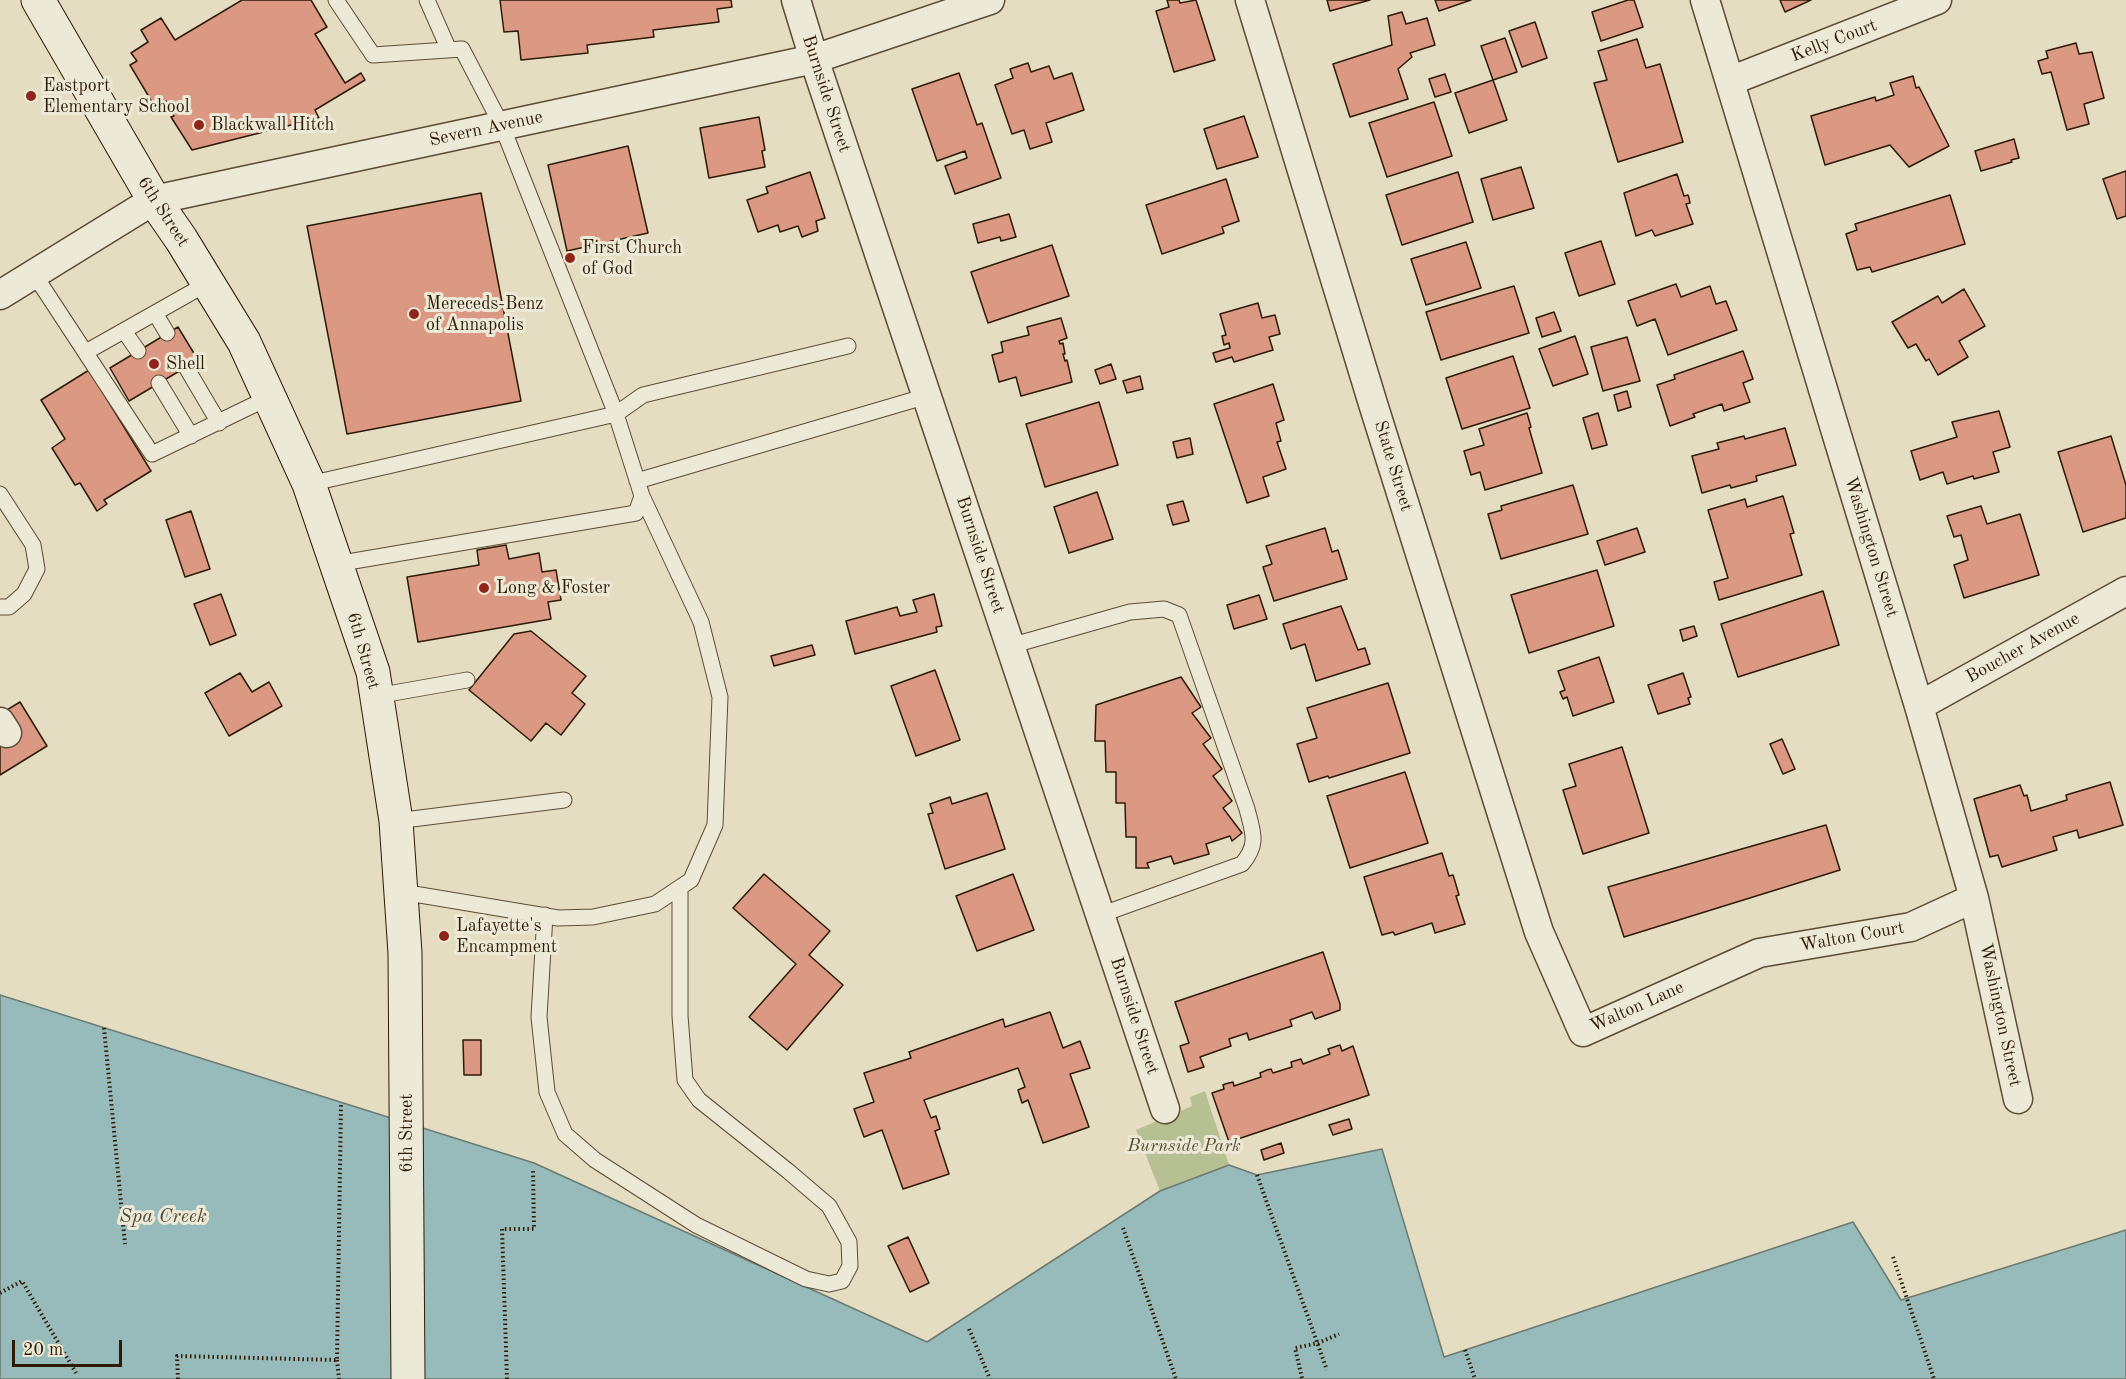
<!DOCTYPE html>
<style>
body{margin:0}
#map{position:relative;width:2126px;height:1379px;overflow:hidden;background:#e4ddc2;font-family:"Old Standard TT",serif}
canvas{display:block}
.scale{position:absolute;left:12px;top:1340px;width:110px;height:27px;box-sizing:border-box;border:3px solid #2e1b04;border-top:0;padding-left:8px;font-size:18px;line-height:21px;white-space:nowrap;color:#2e1b04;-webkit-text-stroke:4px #ede9d7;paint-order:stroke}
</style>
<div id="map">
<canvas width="2126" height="1379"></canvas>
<div class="scale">20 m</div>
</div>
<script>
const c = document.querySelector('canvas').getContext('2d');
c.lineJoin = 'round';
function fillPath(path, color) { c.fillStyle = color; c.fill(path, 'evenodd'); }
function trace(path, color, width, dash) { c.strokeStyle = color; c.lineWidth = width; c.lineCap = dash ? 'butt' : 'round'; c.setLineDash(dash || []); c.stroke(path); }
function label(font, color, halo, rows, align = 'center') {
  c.font = font + ' "Old Standard TT",serif'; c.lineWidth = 6; c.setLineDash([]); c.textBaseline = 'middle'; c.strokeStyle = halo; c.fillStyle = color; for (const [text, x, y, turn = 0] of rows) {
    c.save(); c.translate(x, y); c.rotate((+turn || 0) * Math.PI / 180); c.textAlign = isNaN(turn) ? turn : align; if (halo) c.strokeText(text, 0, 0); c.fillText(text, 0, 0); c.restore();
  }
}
const green = new Path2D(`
 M1205 1091 1229 1165 1160 1191 1136 1130 1192 1106 1190 1097Z`);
const water = new Path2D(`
 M0 995 534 1163 927 1342 1160 1191 1229 1165 1257 1175 1382 1149 1444 1357 1853 1222 1901 1300 2126 1230V1379H0Z`);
const building = new Path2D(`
 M242 0H311L327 27 315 34 345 83 361 73 365 80 315 110 319 118 192 150 171 117 174 116 166 101 155 107 130 65 137 61 131 53 148 42 141 30 161 18 175 40Z
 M500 0H731L732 7 717 9 719 22 653 30 654 37 587 45 588 53 521 60 518 31 504 32Z
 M1167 0H1179L1180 3 1196 0 1215 60 1174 72 1156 11 1169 7Z
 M1327 0H1370L1330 11Z
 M1435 0H1471L1439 11Z
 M1628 0H1634L1643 27 1601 41 1592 12Z
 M1780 0H1811L1785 12Z
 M1402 12 1406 24 1427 18 1435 45 1410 53 1412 57 1398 69 1408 99 1350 117 1333 64 1392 45 1388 16Z
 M1535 22 1547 58 1522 67 1509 31Z
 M1505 38 1517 72 1493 80 1481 46Z
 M1637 39 1646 68 1660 64 1683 142 1618 162 1594 83 1607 80 1598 51Z
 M2076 43 2079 54 2092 52 2104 98 2084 104 2089 124 2067 130 2051 72 2042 74 2038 61 2048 58 2046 51Z
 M1028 63 1031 72 1049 66 1054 79 1072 73 1084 110 1046 123 1052 142 1030 149 1024 130 1012 134 995 85 1013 78 1010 69Z
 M959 73 977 125 982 123 1001 178 955 194 945 166 967 158 965 151 937 161 912 89Z
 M1445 74 1451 92 1435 97 1429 79Z
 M1913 76 1916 88 1919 87 1949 146 1909 167 1890 145 1825 165 1811 116 1875 97 1876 101 1894 95 1890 83Z
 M1493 80 1507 120 1469 133 1455 93Z
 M1434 102 1452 156 1387 177 1369 123Z
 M1244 116 1258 157 1217 169 1204 129Z
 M759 117 765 150 762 151 765 167 709 178 700 128Z
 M2014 139 2019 158 2011 160 2012 162 1981 171 1975 151Z
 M628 146 648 233 567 251 548 165Z
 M1521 167 1534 208 1493 220 1481 179Z
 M2126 171V216L2117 219 2103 179Z
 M810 172 825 218 816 221 818 231 802 237 798 226 780 232 778 225 758 232 747 200 768 193 766 187Z
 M1458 172 1473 222 1402 245 1386 195Z
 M1677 174 1684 196 1688 195 1689 198 1690 203 1686 204 1693 224 1655 236 1652 230 1636 236 1624 193Z
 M1226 179 1239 221 1222 227 1224 233 1162 254 1146 205Z
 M481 193 521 401 347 434 307 226Z
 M1950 195 1965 244 1872 272 1870 267 1857 270 1846 234 1857 230 1855 224Z
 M1009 214 1016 237 1001 241 1000 237 978 243 973 224Z
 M1601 241 1615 284 1579 296 1565 253Z
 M1466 242 1481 288 1426 305 1411 259Z
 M1052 245 1069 296 988 323 971 272Z
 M1676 284 1681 297 1710 286 1716 304 1726 301 1737 330 1668 355 1655 319 1637 326 1628 301Z
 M1514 286 1529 333 1441 360 1426 312Z
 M1964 289 1985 326 1959 341 1968 357 1938 375 1929 359 1926 361 1916 344 1908 348 1892 322 1938 296 1942 303Z
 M1258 303 1262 318 1275 315 1280 334 1269 337 1273 350 1234 362 1232 357 1216 362 1213 353 1230 348 1229 343 1224 345 1222 336 1226 335 1220 314Z
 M1554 312 1561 331 1542 337 1536 318Z
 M1061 318 1067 338 1059 341 1060 344 1063 343 1065 354H1063L1065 361 1067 360 1072 382 1021 396 1016 377 999 382 992 355 1003 352 1001 342 1029 335 1027 327Z
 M178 327 198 360 129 401 110 368Z
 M1575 336 1588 374 1553 386 1539 349Z
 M1627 337 1640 381 1603 391 1591 347Z
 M1743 351 1753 379 1743 383 1750 402 1724 411 1722 404 1693 414 1695 417 1670 426 1657 385 1675 379 1674 375Z
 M1513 356 1530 408 1462 429 1446 378Z
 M1111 364 1116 379 1100 384 1095 370Z
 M89 370 151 471 104 500 107 504 97 511 80 483 75 485 52 448 65 439 41 400Z
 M1140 376 1143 389 1127 393 1123 381Z
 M1273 384 1284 420 1276 423 1281 441 1277 442 1286 469 1263 477 1269 496 1247 503 1214 404Z
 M1627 391 1631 407 1618 411 1614 395Z
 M1099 402 1118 465 1045 487 1026 424Z
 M1999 411 2010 447 1993 452 1999 472 1974 479 1973 476 1947 484 1943 472 1920 480 1911 451 1957 437 1952 422Z
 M1527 413 1531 427 1529 428 1542 473 1485 490 1480 472 1471 475 1464 451 1484 445 1479 429Z
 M1598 413 1607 445 1592 449 1583 418Z
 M1785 428 1796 465 1756 476 1757 481 1731 488 1730 485 1702 493 1692 456 1719 449 1717 443 1744 436 1745 439Z
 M2111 436 2126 485V518L2083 532 2058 452Z
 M1190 438 1193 454 1177 458 1173 442Z
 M1573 485 1588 534 1501 559 1488 514 1502 510 1501 506Z
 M1097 492 1113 539 1069 553 1054 507Z
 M1783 496 1794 533 1790 534 1802 575 1719 600 1714 582 1728 578 1708 510 1745 499 1747 507Z
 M1183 501 1189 521 1173 525 1167 505Z
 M1981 506 1987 524 2020 514 2039 575 1964 598 1954 565 1968 560 1961 535 1954 537 1947 516Z
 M191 511 210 569 185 577 166 520Z
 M1325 528 1332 552 1338 550 1347 579 1274 601 1263 567 1272 564 1266 546Z
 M1637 528 1645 552 1605 565 1597 541Z
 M506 545 509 559 539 553 542 572 556 570 561 600 548 602 551 619 418 642 407 577 479 565 477 550Z
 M1597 570 1614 626 1529 653 1511 595Z
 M1823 591 1839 645 1738 677 1721 624Z
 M221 594 236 635 210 645 194 604Z
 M934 594 942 626 936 627 937 632 855 654 846 621 897 607 900 616 917 612 913 600Z
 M1259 595 1267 619 1234 629 1227 605Z
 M1341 606 1358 650 1365 648 1370 664 1316 681 1305 644 1291 649 1283 624Z
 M1694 626 1697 636 1683 641 1680 630Z
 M531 631 586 676 572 693 585 704 561 735 546 723 531 741 469 690 514 634Z
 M812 645 815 655 774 666 771 656Z
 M1599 657 1614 702 1573 716 1567 697 1563 699 1560 692 1565 690 1558 671Z
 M935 670 960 740 916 756 891 686Z
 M240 673 252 692 269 682 282 706 229 736 205 693Z
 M1683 673 1691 697 1688 698 1690 704 1658 714 1648 685Z
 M1181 677 1201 707 1192 713 1211 738 1203 744 1222 769 1213 776 1232 801 1223 808 1242 833 1232 841 1230 836 1206 844 1209 854 1174 864 1171 856 1147 863 1149 868H1136V837H1126L1125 803H1116V772H1106L1105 741H1095L1096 705Z
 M1388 683 1410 753 1329 778 1328 776 1309 782 1297 744 1317 738 1307 708Z
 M20 702 47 746 0 775V714Z
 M1782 739 1795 769 1783 774 1770 744Z
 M1622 747 1649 833 1583 854 1563 790 1576 786 1569 764Z
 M1405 772 1428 843 1350 868 1327 796Z
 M2110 782 2123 825 2079 838 2077 830 2053 837 2057 850 2002 867 1998 855 1990 857 1974 799 2020 785 2024 796 2027 795 2031 811 2067 800 2066 795Z
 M987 793 1005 849 945 869 928 814 933 813 930 804 950 797 952 804Z
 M1826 825 1840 870 1624 937 1608 887Z
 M1442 853 1449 876 1453 875 1454 878 1459 895 1456 896 1465 924 1435 933 1432 923 1395 935 1393 932 1382 935 1364 877Z
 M764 874 830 931 809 955 843 985 787 1050 749 1017 796 964 733 908Z
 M1013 874 1034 930 977 951 956 896Z
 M1323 952 1340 1004V1010L1315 1019 1312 1012 1290 1020 1292 1026 1249 1040 1247 1033 1229 1039 1231 1046 1200 1057 1204 1067 1188 1072 1180 1046 1189 1043 1175 1002Z
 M1050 1012 1063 1048 1080 1041 1090 1068 1070 1074 1089 1127 1043 1143 1028 1100 1022 1103 1018 1090 1025 1087 1018 1068 924 1100 931 1118 936 1116 940 1129 935 1131 949 1174 903 1189 882 1130 864 1137 854 1109 874 1102 864 1073 911 1058 909 1052 1003 1019 1005 1027Z
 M463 1040H481V1075H464Z
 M1340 1045 1342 1051 1353 1046 1369 1095 1229 1142 1212 1093 1224 1089 1223 1085 1225 1084 1233 1082 1234 1086 1261 1077 1260 1073 1267 1070 1271 1069 1273 1073 1292 1067 1291 1062 1301 1059 1303 1064 1330 1054 1328 1049Z
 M1349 1119 1352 1129 1333 1135 1329 1125Z
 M1281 1143 1284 1153 1264 1160 1261 1150Z
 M908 1237 929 1283 910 1292 888 1246Z`);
const path = new Path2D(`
 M104 1028 125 1244
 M1257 1175 1327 1370
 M1123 1228 1176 1379
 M1893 1257 1934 1379
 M0 1293 22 1281 76 1373
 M969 1329 990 1379
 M1465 1350 1475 1379
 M337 1360 339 1379
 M1302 1378 1295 1348 1318 1343 1339 1334
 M178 1379 177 1356 337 1360 341 1104
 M507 1379 502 1229H534L533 1171`);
const service = new Path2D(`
 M336 0 373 55 462 49 502 126 616 414 642 496 636 513 336 564
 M427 0 449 50
 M34 274 152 454 270 397
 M155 313 208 283
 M124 331 138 351
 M86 352 155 313 167 333
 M186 367 219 423
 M159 383 191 436
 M637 481 927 396
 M309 484 616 414 643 395 848 346
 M0 494 33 545 37 569 24 594 9 607H0
 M1010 646 1130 612 1164 609 1179 615 1247 809C1253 833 1259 844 1242 864L1100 915
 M376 696 467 680
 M396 821 564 800
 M402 892 558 918 593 917 655 904 691 880 715 825 720 697 701 622 642 496
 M545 915 539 1017 547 1092 565 1134 595 1160 696 1225 806 1279 829 1284 842 1281 850 1266 849 1242 829 1206 788 1171 699 1100 685 1080 680 1016V888`);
const minor = new Path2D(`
 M796 0 814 59 1165 1109
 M1250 0 1374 407 1539 932 1583 1032 1759 953 1911 927 1974 898
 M1705 0 1919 706 1974 898 2018 1099
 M1730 81 1937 0
 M0 295 154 200 814 59 990 0
 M1919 706 2126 591
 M0 722 7 733`);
const secondary = new Path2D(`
 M38 0 154 200 181 239 244 342 309 484 373 672 396 821 405 953 408 1379`);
const markers = [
 [31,96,6,"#8f2418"],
 [199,125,6,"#8f2418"],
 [570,258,6,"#8f2418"],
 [414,314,6,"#8f2418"],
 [154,364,6,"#8f2418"],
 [484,588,6,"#8f2418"],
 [444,936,6,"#8f2418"]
];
const streetNames = [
 ["Kelly Court",1834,41,-21],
 ["Burnside Street",826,94,72],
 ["Severn Avenue",486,129,-12],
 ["6th Street",163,212,57],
 ["State Street",1393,466,73],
 ["Washington Street",1871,547,73],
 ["Burnside Street",980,555,72],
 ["Boucher Avenue",2023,648,-29],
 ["6th Street",363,651,74],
 ["Walton Court",1852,937,-10],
 ["Walton Lane",1637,1007,-24],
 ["Washington Street",2000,1015,78],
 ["Burnside Street",1134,1016,72],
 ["6th Street",407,1133,-90]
];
const poiNames = [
 ["Eastport",43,86],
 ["Elementary School",43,107],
 ["Blackwall Hitch",211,125],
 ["First Church",582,248],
 ["of God",582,269],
 ["Mereceds-Benz",426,304],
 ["of Annapolis",426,325],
 ["Shell",166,364],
 ["Long & Foster",496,588],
 ["Lafayette's",456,926],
 ["Encampment",456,947]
];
const parkNames = [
 ["Burnside Park",1184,1146]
];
const waterNames = [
 ["Spa Creek",163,1217]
];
fillPath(green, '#b6c092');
fillPath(water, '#97baba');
trace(water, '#6d7a71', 1.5);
fillPath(building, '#db9984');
trace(building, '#2e1b04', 1.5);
trace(service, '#5c4c34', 17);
trace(minor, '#5c4c34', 31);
trace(secondary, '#2e1b04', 35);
trace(path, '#2e1b04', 4, [1.5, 3]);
trace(service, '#ede9d7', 15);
trace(minor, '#ede9d7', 28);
trace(secondary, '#ede9d7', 33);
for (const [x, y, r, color] of markers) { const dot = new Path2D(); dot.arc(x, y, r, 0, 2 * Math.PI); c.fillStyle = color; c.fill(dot); trace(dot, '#ede9d7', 2); }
label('18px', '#2e1b04', '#ede9d7', streetNames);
label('18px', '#2e1b04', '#ede9d7', poiNames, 'left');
label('italic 18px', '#574d2f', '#ede9d7', parkNames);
label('italic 20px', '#4e4b3b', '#ede9d7', waterNames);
</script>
